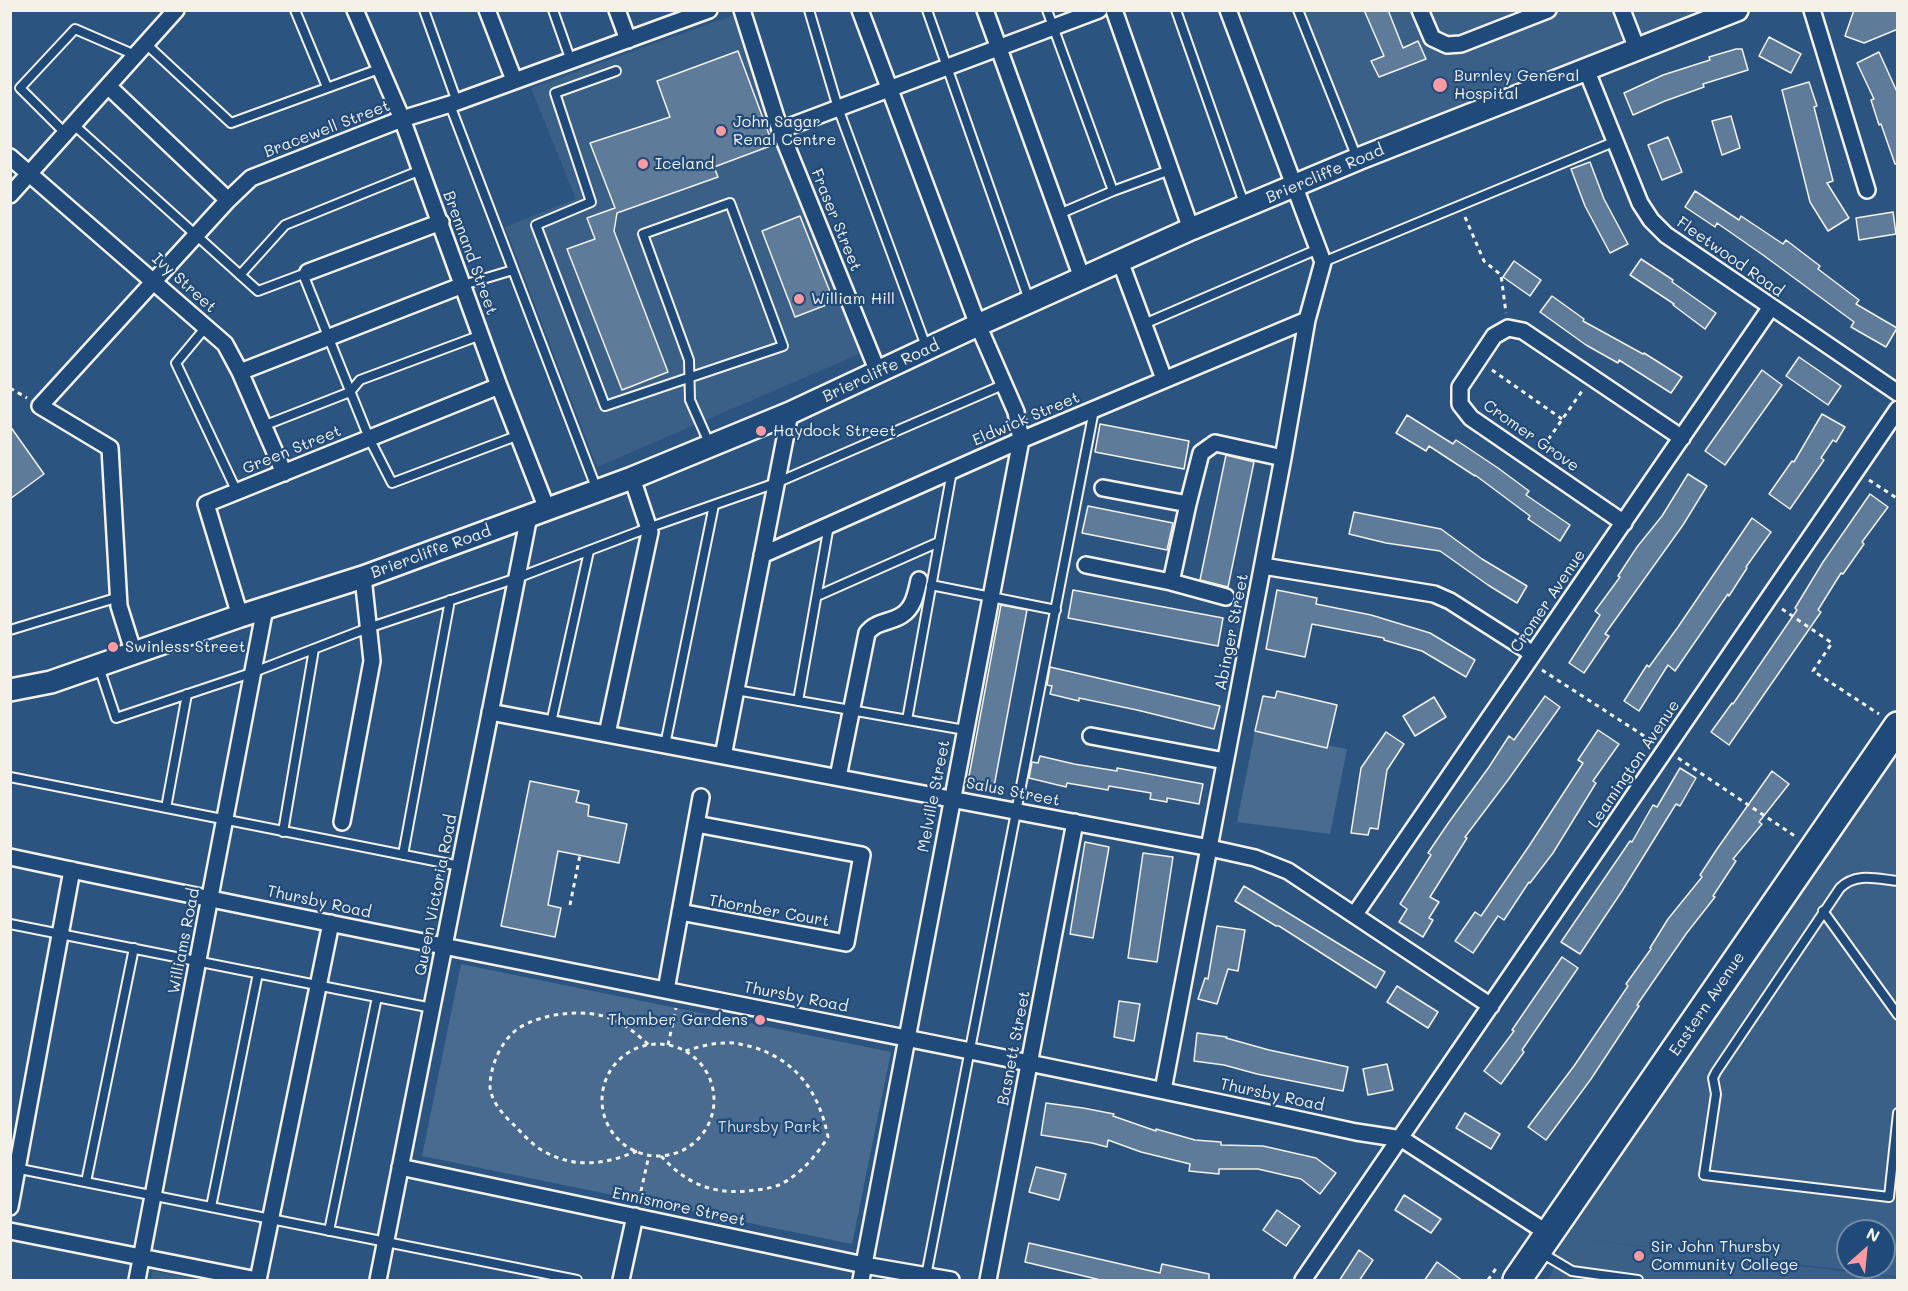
<!DOCTYPE html>
<style>
body{margin:0}
#map{position:relative;width:1908px;height:1291px;overflow:hidden;background:#2c5481;font-family:Mali,sans-serif}
canvas{display:block}
.frame{position:absolute;inset:0;border:12px solid #f4f1e8;pointer-events:none}
.north{position:absolute;left:1836px;top:1219px;width:60px;height:60px;box-sizing:border-box;background:#1f4a7a;border:2px solid #748da6;border-radius:50%;rotate:27deg;font-size:16px;font-weight:700;line-height:24px;text-align:center;color:#f4f1e8}
.north::after{content:'';display:block;margin:auto;width:21px;height:27px;background:#ff9aa2;clip-path:polygon(50% 0,100% 100%,50% 72%,0 100%)}
</style>
<div id="map">
<canvas width="1908" height="1291"></canvas>
<div class="frame"></div>
<div class="north">N</div>
</div>
<script>
const c = document.querySelector('canvas').getContext('2d');
c.lineJoin = 'round';
function fillPath(path, color) { c.fillStyle = color; c.fill(path, 'evenodd'); }
function trace(path, color, width, dash) { c.strokeStyle = color; c.lineWidth = width; c.lineCap = dash ? 'butt' : 'round'; c.setLineDash(dash || []); c.stroke(path); }
function label(font, color, halo, rows, align = 'center') {
  c.font = font + ' Mali,sans-serif'; c.lineWidth = 4.5; c.setLineDash([]); c.textBaseline = 'middle'; c.strokeStyle = halo; c.fillStyle = color; for (const [text, x, y, turn = 0] of rows) {
    c.save(); c.translate(x, y); c.rotate((+turn || 0) * Math.PI / 180); c.textAlign = isNaN(turn) ? turn : align; if (halo) c.strokeText(text, 0, 0); c.fillText(text, 0, 0); c.restore();
  }
}
const built = new Path2D(`
 M1298 11H1746L1358 159Z
 M734 15 859 354 597 467 505 227 576 199 531 88Z
 M1897 752V1276L1565 1237 1897 1278V1280H1547L1551 1275 1563 1237ZM1848 1231H1884V1267H1848Z
 M152 1271 200 1280H151Z`);
const green = new Path2D(`
 M1255 731 1347 749 1330 834 1237 822Z
 M461 964 891 1052 852 1244 422 1156Z`);
const building = new Path2D(`
 M1364 10H1388L1403 48 1418 41 1426 59 1379 77 1371 61 1384 56Z
 M1854 10H1898V29L1864 43 1845 36Z
 M1769 37 1801 54 1791 73 1759 56Z
 M1736 49H1742L1748 70 1703 84 1704 87 1665 101 1633 115 1624 93 1663 75 1710 60 1709 57Z
 M738 51 773 145 714 167 718 177 617 213 614 231 668 372 622 390 567 249 595 239 587 218 615 208 590 143 670 117 657 81Z
 M1879 52 1898 94V164H1895L1881 124 1879 125 1871 100 1874 99 1857 63Z
 M1809 82 1817 106 1814 107 1833 181 1827 183 1849 218 1828 231 1810 202 1782 90Z
 M1731 116 1740 148 1722 155 1712 121Z
 M1668 137 1682 172 1662 180 1648 145Z
 M1590 162 1604 199 1628 244 1610 253 1585 206 1571 169Z
 M1695 191 1739 220 1741 216 1783 244 1786 240 1820 266 1818 269 1859 300 1856 304 1897 328 1886 347 1851 327 1854 322 1763 255 1717 223 1715 227 1685 207Z
 M1893 212 1896 234 1859 240 1856 218Z
 M800 216 834 302 795 317 762 231Z
 M1641 259 1673 280 1672 282 1716 313 1705 329 1673 305 1674 304 1630 275Z
 M1514 261 1541 280 1530 296 1503 277Z
 M1552 296 1584 319 1583 321 1643 354 1644 353 1682 377 1671 393 1619 360 1618 363 1586 345 1540 312Z
 M1799 357 1841 386 1828 405 1786 376Z
 M1762 370 1782 385 1725 465 1705 451Z
 M1822 414 1845 427 1836 442 1833 440 1821 458 1824 460 1790 509 1769 494 1792 461 1794 462Z
 M1407 415 1453 444 1456 440 1498 468 1529 491 1526 495 1570 525 1560 541 1528 519 1530 516 1475 475V476L1429 446 1426 451 1396 433Z
 M1100 424 1189 441 1184 469 1095 452Z
 M10 426 44 474 10 499Z
 M1226 455 1254 462 1228 587 1200 580Z
 M1688 474 1707 486 1683 525 1605 634 1609 636 1584 673 1569 663 1600 615 1595 611 1620 577 1618 576 1637 547 1662 516Z
 M1870 494 1888 507 1862 542 1864 544 1843 574 1841 573 1818 610 1821 612 1729 745 1711 732 1732 703 1733 704 1797 610 1795 608 1823 562Z
 M1088 506 1173 523 1167 550 1082 533Z
 M1354 512 1441 529 1482 559 1527 586 1517 603 1488 585 1440 551 1386 543 1349 534Z
 M1752 518 1771 532 1746 567 1747 568 1729 596 1728 594 1675 671 1668 665 1639 711 1624 701 1647 665 1649 667 1678 627Z
 M1073 590 1223 618 1218 646 1068 618Z
 M1277 590 1317 598 1316 604 1371 615 1430 633 1475 660 1466 677 1422 651 1384 640V638L1312 624 1305 657 1266 649Z
 M1001 605 1027 610 993 792 967 787Z
 M1050 667 1220 706 1214 729 1137 710 1079 698V701L1050 694 1052 686 1047 685Z
 M1277 691 1337 705 1327 748 1255 731 1263 696 1275 698Z
 M1545 696 1560 707 1508 780 1465 837 1467 838 1430 897 1439 902 1429 918 1433 920 1423 937 1399 922 1407 909 1400 904 1431 855 1428 853 1449 822 1489 767 1509 736 1514 740Z
 M1434 697 1446 717 1415 736 1403 716Z
 M1598 730 1619 744 1593 781 1596 783 1553 853 1530 883 1529 882 1504 920 1498 916 1473 953 1455 941 1475 912 1481 916 1529 846 1583 763 1578 760Z
 M1386 732 1404 744 1387 770 1378 829 1370 828 1368 835 1351 833 1361 768Z
 M1040 756 1074 764 1117 771V768L1203 784 1199 804 1167 798V802L1150 799 1151 793 1109 786 1108 790 1067 783 1066 787 1029 778 1032 762 1038 763Z
 M1680 768 1696 778 1680 806 1676 804 1622 891 1580 954 1561 942 1630 841 1632 842 1653 805 1657 807Z
 M1772 771 1789 784 1759 822 1762 824 1733 859 1736 861 1713 896 1715 897 1686 934 1637 1005 1639 1006 1591 1079 1546 1140 1528 1127 1574 1066 1628 986 1626 984 1651 949 1650 948 1668 919 1702 877 1700 875 1717 849Z
 M530 781 579 791 576 802 589 805 588 816 627 824 619 863 558 851 548 905 561 908 555 937 501 926Z
 M1085 842 1109 847 1093 938 1070 934Z
 M1143 853 1173 857 1157 962 1128 958Z
 M1244 886 1385 972 1376 988 1279 926H1276L1235 901Z
 M1217 926 1245 930 1238 971 1228 969 1217 1004 1198 999 1205 978 1208 979Z
 M1562 957 1578 968 1522 1050 1524 1052 1501 1084 1484 1071 1514 1031 1512 1030Z
 M1397 986 1438 1012 1428 1028 1387 1002Z
 M1119 1001 1140 1004 1134 1041 1114 1037Z
 M1197 1033 1227 1037 1226 1038 1269 1050 1348 1067 1343 1091 1257 1074 1224 1065 1194 1061Z
 M1387 1064 1393 1090 1368 1095 1363 1069Z
 M1046 1103 1083 1108 1114 1114 1113 1116 1156 1131V1129L1195 1140 1221 1142V1145L1263 1146 1316 1158 1336 1173 1320 1194 1301 1179 1258 1169H1219V1174L1189 1171 1190 1164 1141 1152 1108 1140 1107 1147 1092 1143 1041 1135Z
 M1465 1113 1500 1134 1491 1149 1456 1128Z
 M1036 1167 1066 1174 1059 1200 1029 1192Z
 M1404 1195 1441 1219 1431 1233 1395 1210Z
 M1277 1210 1300 1226 1286 1246 1263 1230Z
 M1029 1243 1160 1273 1162 1264 1209 1274V1281H1105L1025 1262Z
 M1359 1250 1373 1260 1359 1281H1339Z
 M1437 1262 1463 1281H1424Z`);
const path = new Path2D(`
 M1465 217 1484 261 1501 275 1506 313
 M1492 370 1562 419
 M10 388 27 398
 M1543 447 1582 391
 M1869 480 1898 499
 M1782 609 1832 643 1813 671 1879 714
 M1542 670 1652 741
 M1678 758 1795 836
 M570 905 580 855
 M602 1100a56 56 0 1 1 112 0a56 56 0 1 1-112 0Z
 M668 1045 676 1008
 M637 1151C607 1164 576 1169 545 1152 533 1146 523 1134 514 1125 504 1116 491 1101 490 1087 490 1066 501 1040 519 1028 542 1013 587 1008 612 1019 626 1025 637 1034 649 1045
 M661 1156C686 1183 710 1194 747 1191 757 1190 769 1189 779 1185 800 1175 816 1156 828 1137 819 1092 797 1061 753 1047 744 1045 734 1042 725 1043 712 1043 698 1047 685 1051
 M639 1200 649 1155
 M1488 1280 1497 1267`);
const lane = new Path2D(`
 M295 10 327 87
 M424 10 457 102
 M553 10 571 61
 M809 10 838 108 927 349
 M927 10 1029 300
 M1047 10 1113 191 1170 170
 M1176 10 1245 206
 M1298 10 1357 158
 M146 44 231 123 379 69
 M616 71 555 93 591 202 536 225 605 406 783 346 730 203 643 234 689 360 690 400 710 445
 M450 105 597 490
 M74 125 258 291 306 273
 M66 134 20 88 75 29 135 55
 M1059 214 1113 191
 M1323 262 1616 141
 M303 274 369 438 392 483 519 435
 M240 275 285 225 421 170
 M463 285 513 270
 M1144 324 1318 249
 M206 327 176 363 237 492
 M263 426 350 392 360 380 481 335
 M931 585 1056 610
 M817 596 939 542
 M10 630 119 597
 M99 667 116 718 254 672 368 628 517 578 648 528 776 483 1005 384
 M736 690 965 730
 M798 701 829 525
 M907 720 952 471
 M551 723 589 551
 M665 745 714 505
 M10 777 460 866
 M166 808 187 694
 M283 832 314 649
 M403 855 450 600
 M1898 881C1877 879 1856 872 1840 888L1716 1072 1713 1078 1716 1094 1704 1175 1889 1197 1898 1113
 M1823 911 1898 1015
 M10 924 432 1008
 M15 1168 577 1280
 M86 1182 134 948
 M211 1207 258 973
 M329 1231 377 997
 M1540 1252 1572 1271 1638 1280
 M926 1276 1094 410`);
const street = new Path2D(`
 M355 10 402 119 499 386 547 509
 M487 10 514 80
 M617 10 628 40
 M742 10 780 130 878 372
 M860 10 978 325 1016 412 1021 440 861 1280
 M985 10 1082 278
 M1114 10 1191 229
 M1420 10 1432 38 1447 45 1461 44 1548 10
 M1622 10 1637 49
 M1812 10 1867 190
 M1586 69 1640 203 1651 220 1666 235 1898 393
 M108 86 228 200
 M780 130 1099 10
 M10 157 225 344 240 372 284 473
 M10 195 176 10
 M1120 261 1164 379
 M308 272 441 222
 M240 372 463 285
 M1103 488 1188 504
 M1624 523 1471 418 1460 404V387L1494 336 1508 328 1523 331 1682 438
 M762 555 1021 440 1307 320
 M1086 565 1171 582
 M1263 566 1434 594 1450 601 1533 654
 M1226 597 1171 582 1188 504 1201 453 1215 443 1283 458
 M240 616 206 504 499 386
 M134 654 119 606 110 448 40 406 228 200 251 178 402 119 457 102 709 10
 M490 712 1210 848 1255 858 1288 871 1491 1006
 M607 734 650 532 632 478
 M1091 736 1225 761
 M723 756 790 413
 M838 777 867 633C876 621 890 623 902 615 914 607 916 593 919 580
 M342 822 372 661 363 577
 M10 857C458 953 909 1034 1356 1132L1402 1139 1549 1234
 M680 912 846 943 862 855 696 824
 M1355 914 1771 307
 M666 990 701 797
 M1163 1090 1283 458 1307 320 1323 262 1228 10
 M400 1167 864 1265 951 1280
 M10 1207 72 870
 M10 1231 257 1280
 M137 1280 265 608
 M258 1280 331 923
 M378 1280 529 516
 M621 1280 635 1216
 M988 1280 1075 822
 M1303 1280 1898 409`);
const secondary = new Path2D(`
 M10 690 51 682 240 616 363 577 632 478 790 413 978 325 1191 229 1358 159 1737 10`);
const highway = new Path2D(`
 M1517 1280 1898 726`);
const markers = [
 [1440,85,8,"#ff9aa2"],
 [721,131,6,"#ff9aa2"],
 [643,164,6,"#ff9aa2"],
 [799,299,6,"#ff9aa2"],
 [761,431,6,"#ff9aa2"],
 [113,647,6,"#ff9aa2"],
 [760,1020,6,"#ff9aa2"],
 [1639,1256,6,"#ff9aa2"]
];
const poiNames = [
 ["Burnley General",1454,76],
 ["Hospital",1454,94],
 ["John Sagar",733,122],
 ["Renal Centre",733,140],
 ["Iceland",655,164],
 ["William Hill",811,299],
 ["Haydock Street",773,431],
 ["Swinless Street",125,647],
 ["Thomber Gardens",748,1020,"right"],
 ["Sir John Thursby",1651,1247],
 ["Community College",1651,1265]
];
const streetNames = [
 ["Bracewell Street",327,129,-21],
 ["Briercliffe Road",1325,174,-23],
 ["Fraser Street",836,220,68],
 ["Brennand Street",470,253,70],
 ["Fleetwood Road",1730,257,35],
 ["Ivy Street",184,283,42],
 ["Briercliffe Road",881,371,-25],
 ["Eldwick Street",1026,419,-23],
 ["Cromer Grove",1531,436,35],
 ["Green Street",292,450,-22],
 ["Briercliffe Road",431,552,-20],
 ["Cromer Avenue",1548,601,-56],
 ["Abinger Street",1232,632,-79],
 ["Leamington Avenue",1634,764,-56],
 ["Salus Street",1013,792,11],
 ["Melville Street",934,796,-79],
 ["Queen Victoria Road",436,895,-79],
 ["Thursby Road",319,902,12],
 ["Thornber Court",769,911,10],
 ["Williams Road",184,941,-79],
 ["Thursby Road",796,997,11],
 ["Eastern Avenue",1707,1004,-56],
 ["Basnett Street",1014,1048,-79],
 ["Thursby Road",1272,1095,12],
 ["Ennismore Street",679,1207,12]
];
const parkNames = [
 ["Thursby Park",769,1127]
];
fillPath(built, '#3b6088');
fillPath(green, '#496b90');
fillPath(building, '#5e7b9a');
trace(building, '#f4f1e8', 1.5);
trace(lane, '#f4f1e8', 12);
trace(street, '#f4f1e8', 20);
trace(secondary, '#f4f1e8', 26);
trace(highway, '#f4f1e8', 32);
trace(path, '#f4f1e8', 3, [4.5, 4.5]);
trace(lane, '#1f4a7a', 8);
trace(street, '#1f4a7a', 15);
trace(secondary, '#1f4a7a', 21);
trace(highway, '#1f4a7a', 27);
for (const [x, y, r, color] of markers) { const dot = new Path2D(); dot.arc(x, y, r, 0, 2 * Math.PI); c.fillStyle = color; c.fill(dot); trace(dot, '#1f4a7a', 2); }
label('16px', '#f4f1e8', '#1f4a7a', poiNames, 'left');
label('16px', '#f4f1e8', '#1f4a7a', streetNames);
label('16px', '#dadddb', '#1f4a7a', parkNames);
</script>
